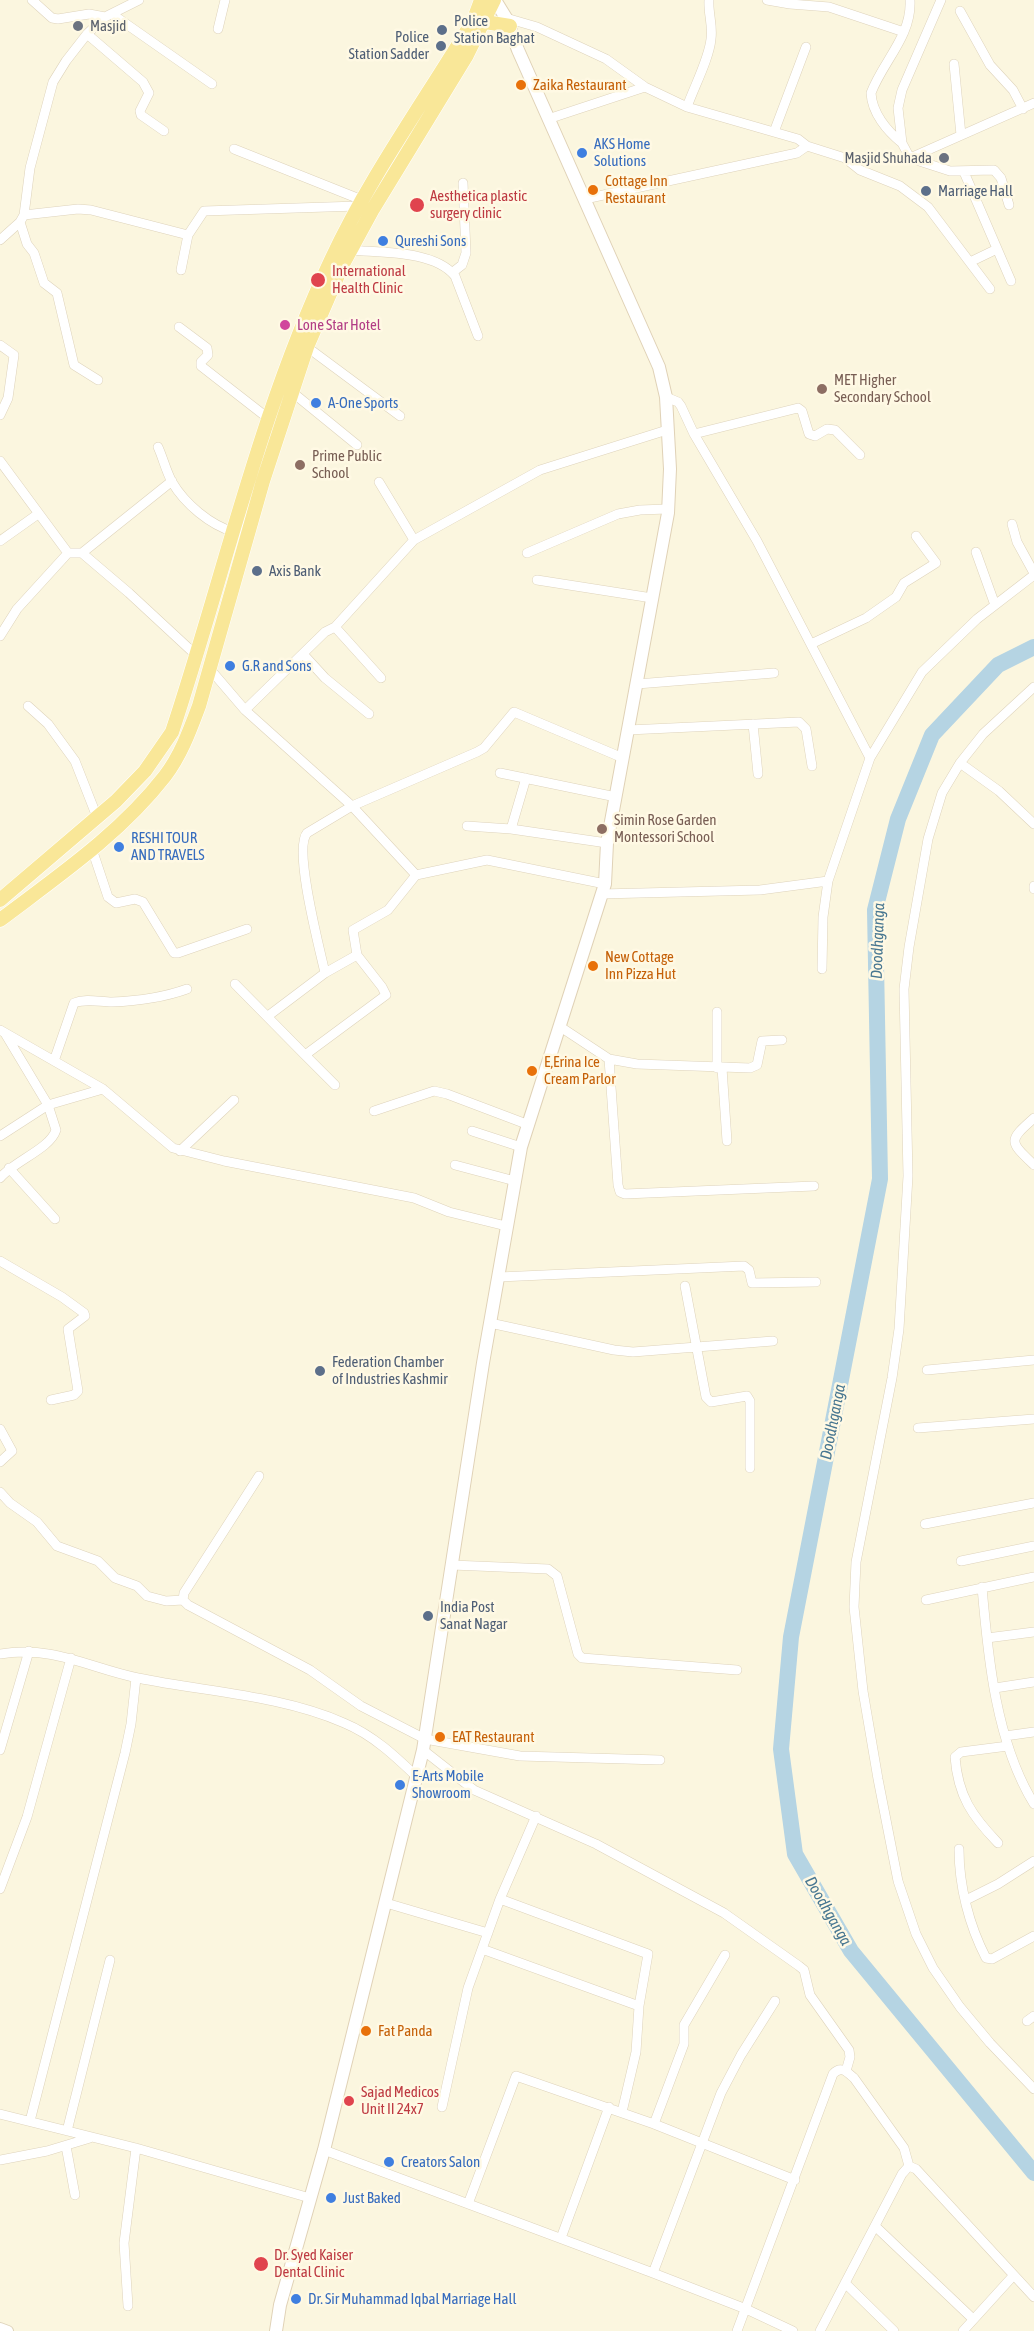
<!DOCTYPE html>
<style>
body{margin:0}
canvas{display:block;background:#fbf6df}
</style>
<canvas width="1034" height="2331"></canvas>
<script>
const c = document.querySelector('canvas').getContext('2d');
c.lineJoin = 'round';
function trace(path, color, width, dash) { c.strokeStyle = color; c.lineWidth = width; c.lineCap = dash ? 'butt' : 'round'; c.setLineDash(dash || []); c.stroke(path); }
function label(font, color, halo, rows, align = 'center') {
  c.font = font + ' "Asap Condensed",sans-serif'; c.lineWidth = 5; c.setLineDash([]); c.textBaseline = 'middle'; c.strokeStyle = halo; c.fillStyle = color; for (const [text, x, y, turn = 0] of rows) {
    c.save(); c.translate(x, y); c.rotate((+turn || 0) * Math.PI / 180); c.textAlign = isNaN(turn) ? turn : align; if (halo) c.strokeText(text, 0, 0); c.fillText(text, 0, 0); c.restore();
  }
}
const river = new Path2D(`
 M1034 647 998 665 932 735 898 819 875 910 880 1179 791 1637 781 1749 795 1854 851 1951 1034 2173`);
const minor = new Path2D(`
 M32 0 52 18 58 19 89 14 105 17
 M767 0 790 4 829 7 904 32
 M941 0 902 90 898 108 902 143 910 158 950 171 994 170 1001 178 1009 205
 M960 11 990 65 1013 90 1023 109
 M112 14 212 84
 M506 18 537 27 606 59 645 87 687 107 798 139 807 146
 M218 29 225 0
 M87 34 143 82 149 93 140 111 141 115 164 131
 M954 64 961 135
 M687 107C694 87 709 59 711 39 713 25 708 13 709 0
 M551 118 645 87
 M774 132 806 47
 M902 143C887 131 872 113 871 93 883 61 912 36 910 0
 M234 149 362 200
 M845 158 860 170 900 186 928 207 990 289
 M964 172 1011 281
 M585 199 797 153 807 146 845 158H910L1034 103
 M24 215 78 209 91 210 188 235
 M20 222 27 244 34 253 44 283 57 293 74 365 98 380
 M0 240 20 222 24 215 30 168 53 82 66 61 87 34 105 17 139 0
 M350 250C381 253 434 250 455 276L478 336
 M970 262 997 249
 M181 270 188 235 204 211 358 206
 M453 272 462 265 466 253 463 183
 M179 327 207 348 208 355 201 362V366L269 419
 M0 345 14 355 8 398 0 415
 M307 347 400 416
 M292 392 357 445
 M694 434 798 408 802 411 809 434 815 436 827 429 835 430 860 455
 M158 447C163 458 166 471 172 482 185 504 210 525 234 532
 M0 461 68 553
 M172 481 82 553 129 593 197 656
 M379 482 414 540
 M1012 524 1017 542 1034 573
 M0 541 38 514
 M976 552 995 605
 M527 553 618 514 640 510 667 509
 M537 580 652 598
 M335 627 381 678
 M0 636 17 609 68 553H82
 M811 644 866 618 896 597 904 583 936 563 916 536
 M303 654 325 678 369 714
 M209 668 245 710 352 806 416 875
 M637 684 774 673
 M1034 687 983 734 960 763 942 793 928 839 909 947 904 989 908 1176 899 1329 892 1378 856 1562 854 1607 863 1691 878 1779 898 1881 916 1934 933 1968 960 2007 990 2043 1034 2089
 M28 706 48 724 75 761 97 817
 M245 710 325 632 335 627 414 540 540 470 667 430
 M753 724 758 774
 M628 730 799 722 806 729 812 766
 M870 758 922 672 977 619 1034 575
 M960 763 999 791 1034 824
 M500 773 616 797
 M467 826 511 829 607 843
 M511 829 526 778
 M92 849 108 897 116 903 135 899 143 902 174 953H178L247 929
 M1034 886V889
 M601 894 760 890 828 881 870 758 757 541 694 434 681 406 678 402 666 397
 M822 969 823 917 828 881
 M325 973C320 950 293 849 307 833L352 806 477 752 484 748 514 712 623 758
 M235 984 305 1055
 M717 1012V1068
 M268 1016 325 973 357 955
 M559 1026 609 1059 637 1064 750 1068 757 1065 762 1041 782 1040
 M0 1030 103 1089 173 1148 224 1161 414 1198 449 1212 506 1226
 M609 1059 618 1185 620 1192 625 1194 814 1186
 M54 1061 74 1003C86 998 100 1002 112 1002 138 1001 162 998 187 989
 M722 1068 727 1141
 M335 1085 305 1055 386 995 382 987 357 955 353 930 388 910 416 875 487 860 605 884
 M374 1111 434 1091 447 1094 529 1125
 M1034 1118C1008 1141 1009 1141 1034 1165
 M472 1131 521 1147
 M0 1136 48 1105 103 1089
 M180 1151 234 1100
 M455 1165 515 1181
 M9 1168 55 1219
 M0 1178C14 1161 50 1149 56 1130L48 1105 6 1035
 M0 1261 62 1297 84 1313 85 1316 68 1329 78 1391 74 1395 51 1400
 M499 1277 744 1266 749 1270 752 1283 816 1282
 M685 1286 706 1397 711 1402 747 1396 750 1401V1468
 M490 1323 614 1350 633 1352 773 1341
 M927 1370 1034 1360
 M918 1428 1034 1419
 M0 1429 12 1451 0 1462
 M259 1476 184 1593 183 1600 188 1605 310 1670 361 1706 425 1739 520 1756 660 1760
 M0 1492 10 1503 37 1522 57 1546 98 1561 115 1578 137 1586 147 1596 166 1601 183 1600
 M925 1524 1034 1503
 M961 1561 1034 1546
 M452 1565 548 1569 557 1576 578 1654 582 1658 737 1670
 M982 1587C988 1658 996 1742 1034 1804
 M926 1600 1034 1577
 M987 1638 1034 1632
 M0 1654C53 1645 89 1668 138 1678 206 1692 280 1695 344 1723 373 1735 395 1756 417 1777
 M995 1688 1034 1682
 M1005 1736 1034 1732
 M0 1750 29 1651
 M423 1750 474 1790 596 1844 724 1913 799 1966 804 1970 810 1995 849 2050 850 2057 846 2071
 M998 1843C972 1816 958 1796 955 1757L961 1752 1008 1746
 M959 1849C959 1886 969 1925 986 1958L992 1959 1034 1936
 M0 1889 27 1817 71 1658
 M500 1899 648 1954 639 2006 636 2052 622 2112
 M966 1900 998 1884 1034 1861
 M386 1903 488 1933
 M482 1949 639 2006
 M1027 2021 1034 2016
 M442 2107 468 1988 500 1899 536 1816
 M0 2114 136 2148 310 2198
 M30 2121 125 1753 131 1724 136 1678
 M654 2124 684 2044V2025L725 1955
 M67 2131 110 1960
 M66 2146 75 2195
 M324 2150 653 2273 746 2309 793 2331
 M0 2160 47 2151 90 2138
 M468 2204 516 2076 654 2124 795 2180
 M875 2226 973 2319
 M561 2238 609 2107
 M653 2273 721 2093 741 2055 775 2001
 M845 2283 894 2331
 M128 2306 124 2243 136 2148
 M737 2331 833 2074C841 2065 847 2072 854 2078L904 2148 909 2166
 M820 2331 902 2174 909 2166 916 2169 1034 2297
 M963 2331 1013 2276`);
const tertiary = new Path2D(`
 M0 2328 8 2331`);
const secondary = new Path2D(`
 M276 2331 280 2305 324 2150 423 1750 483 1363 521 1147 605 884 607 843 668 513 670 469 666 397 659 367 518 50 506 18 495 0`);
const primary = new Path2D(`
 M485 22 510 26
 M0 900 116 801 145 771 172 732C224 575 260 410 331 260 370 176 426 99 474 19L481 0
 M0 920C58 876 120 834 165 776 181 755 190 730 199 706L263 481 307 347 342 266 373 209 467 55 494 0`);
const markers = [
 [78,26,6,"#6b7280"],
 [442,30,6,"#5c6f8a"],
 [441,46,6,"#5c6f8a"],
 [521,85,6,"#e8710a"],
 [582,153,6,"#3f7fe0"],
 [944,158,6,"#6b7280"],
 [593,190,6,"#e8710a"],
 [926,191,6,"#5c6f8a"],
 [417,205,8,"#e0444e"],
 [383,241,6,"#3f7fe0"],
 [318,280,8,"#e0444e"],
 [285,325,6,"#d1479c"],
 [822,389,6,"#8d6e63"],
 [316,403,6,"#3f7fe0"],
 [300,465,6,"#8d6e63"],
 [257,571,6,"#5c6f8a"],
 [230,666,6,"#3f7fe0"],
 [602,829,6,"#8d6e63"],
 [119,847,6,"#3f7fe0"],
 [593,966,6,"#e8710a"],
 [532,1071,6,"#e8710a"],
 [320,1371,6,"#5c6f8a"],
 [428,1616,6,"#5c6f8a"],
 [440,1737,6,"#e8710a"],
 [400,1785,6,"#3f7fe0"],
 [366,2031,6,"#e8710a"],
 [349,2101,6,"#e0444e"],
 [389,2162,6,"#3f7fe0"],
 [331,2198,6,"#3f7fe0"],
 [261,2264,8,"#e0444e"],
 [296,2299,6,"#3f7fe0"]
];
const serviceNames = [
 ["Police",454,21],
 ["Station Baghat",454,38],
 ["Police",429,37,"right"],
 ["Station Sadder",429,54,"right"],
 ["Marriage Hall",938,191],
 ["Axis Bank",269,571],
 ["Federation Chamber",332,1362],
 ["of Industries Kashmir",332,1379],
 ["India Post",440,1607],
 ["Sanat Nagar",440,1624]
];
const worshipNames = [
 ["Masjid",90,26],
 ["Masjid Shuhada",932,158,"right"]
];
const foodNames = [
 ["Zaika Restaurant",533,85],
 ["Cottage Inn",605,181],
 ["Restaurant",605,198],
 ["New Cottage",605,957],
 ["Inn Pizza Hut",605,974],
 ["E,Erina Ice",544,1062],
 ["Cream Parlor",544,1079],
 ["EAT Restaurant",452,1737],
 ["Fat Panda",378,2031]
];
const shopNames = [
 ["AKS Home",594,144],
 ["Solutions",594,161],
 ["Qureshi Sons",395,241],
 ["A-One Sports",328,403],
 ["G.R and Sons",242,666],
 ["RESHI TOUR",131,838],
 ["AND TRAVELS",131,855],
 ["E-Arts Mobile",412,1776],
 ["Showroom",412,1793],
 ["Creators Salon",401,2162],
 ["Just Baked",343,2198],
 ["Dr. Sir Muhammad Iqbal Marriage Hall",308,2299]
];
const healthNames = [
 ["Aesthetica plastic",430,196],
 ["surgery clinic",430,213],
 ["International",332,271],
 ["Health Clinic",332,288],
 ["Sajad Medicos",361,2092],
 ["Unit II 24x7",361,2109],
 ["Dr. Syed Kaiser",274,2255],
 ["Dental Clinic",274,2272]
];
const hotelNames = [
 ["Lone Star Hotel",297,325]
];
const educationNames = [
 ["MET Higher",834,380],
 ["Secondary School",834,397],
 ["Prime Public",312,456],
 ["School",312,473],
 ["Simin Rose Garden",614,820],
 ["Montessori School",614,837]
];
const waterNames = [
 ["Doodhganga",878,941,-88],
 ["Doodhganga",833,1422,-79],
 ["Doodhganga",828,1911,60]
];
trace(river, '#b5d4e3', 16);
trace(minor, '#ded3bb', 10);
trace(tertiary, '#ded3bb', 12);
trace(secondary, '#e0d2b7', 14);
trace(primary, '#fff', 15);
trace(minor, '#fff', 9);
trace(tertiary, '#fff', 10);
trace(secondary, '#fff', 12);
trace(primary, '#f9e798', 14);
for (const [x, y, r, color] of markers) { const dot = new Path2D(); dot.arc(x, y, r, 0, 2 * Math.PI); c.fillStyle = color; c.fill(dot); trace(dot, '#fff9e4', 2); }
label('15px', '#4e5e75', '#fff9e4', serviceNames, 'left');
label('15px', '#5b616d', '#fff9e4', worshipNames, 'left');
label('15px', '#c56008', '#fff9e4', foodNames, 'left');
label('15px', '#366cbe', '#fff9e4', shopNames, 'left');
label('15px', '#be3a42', '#fff9e4', healthNames, 'left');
label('15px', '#b23c85', '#fff9e4', hotelNames, 'left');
label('15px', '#785e54', '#fff9e4', educationNames, 'left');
label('italic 16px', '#487791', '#fff9e4', waterNames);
</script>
